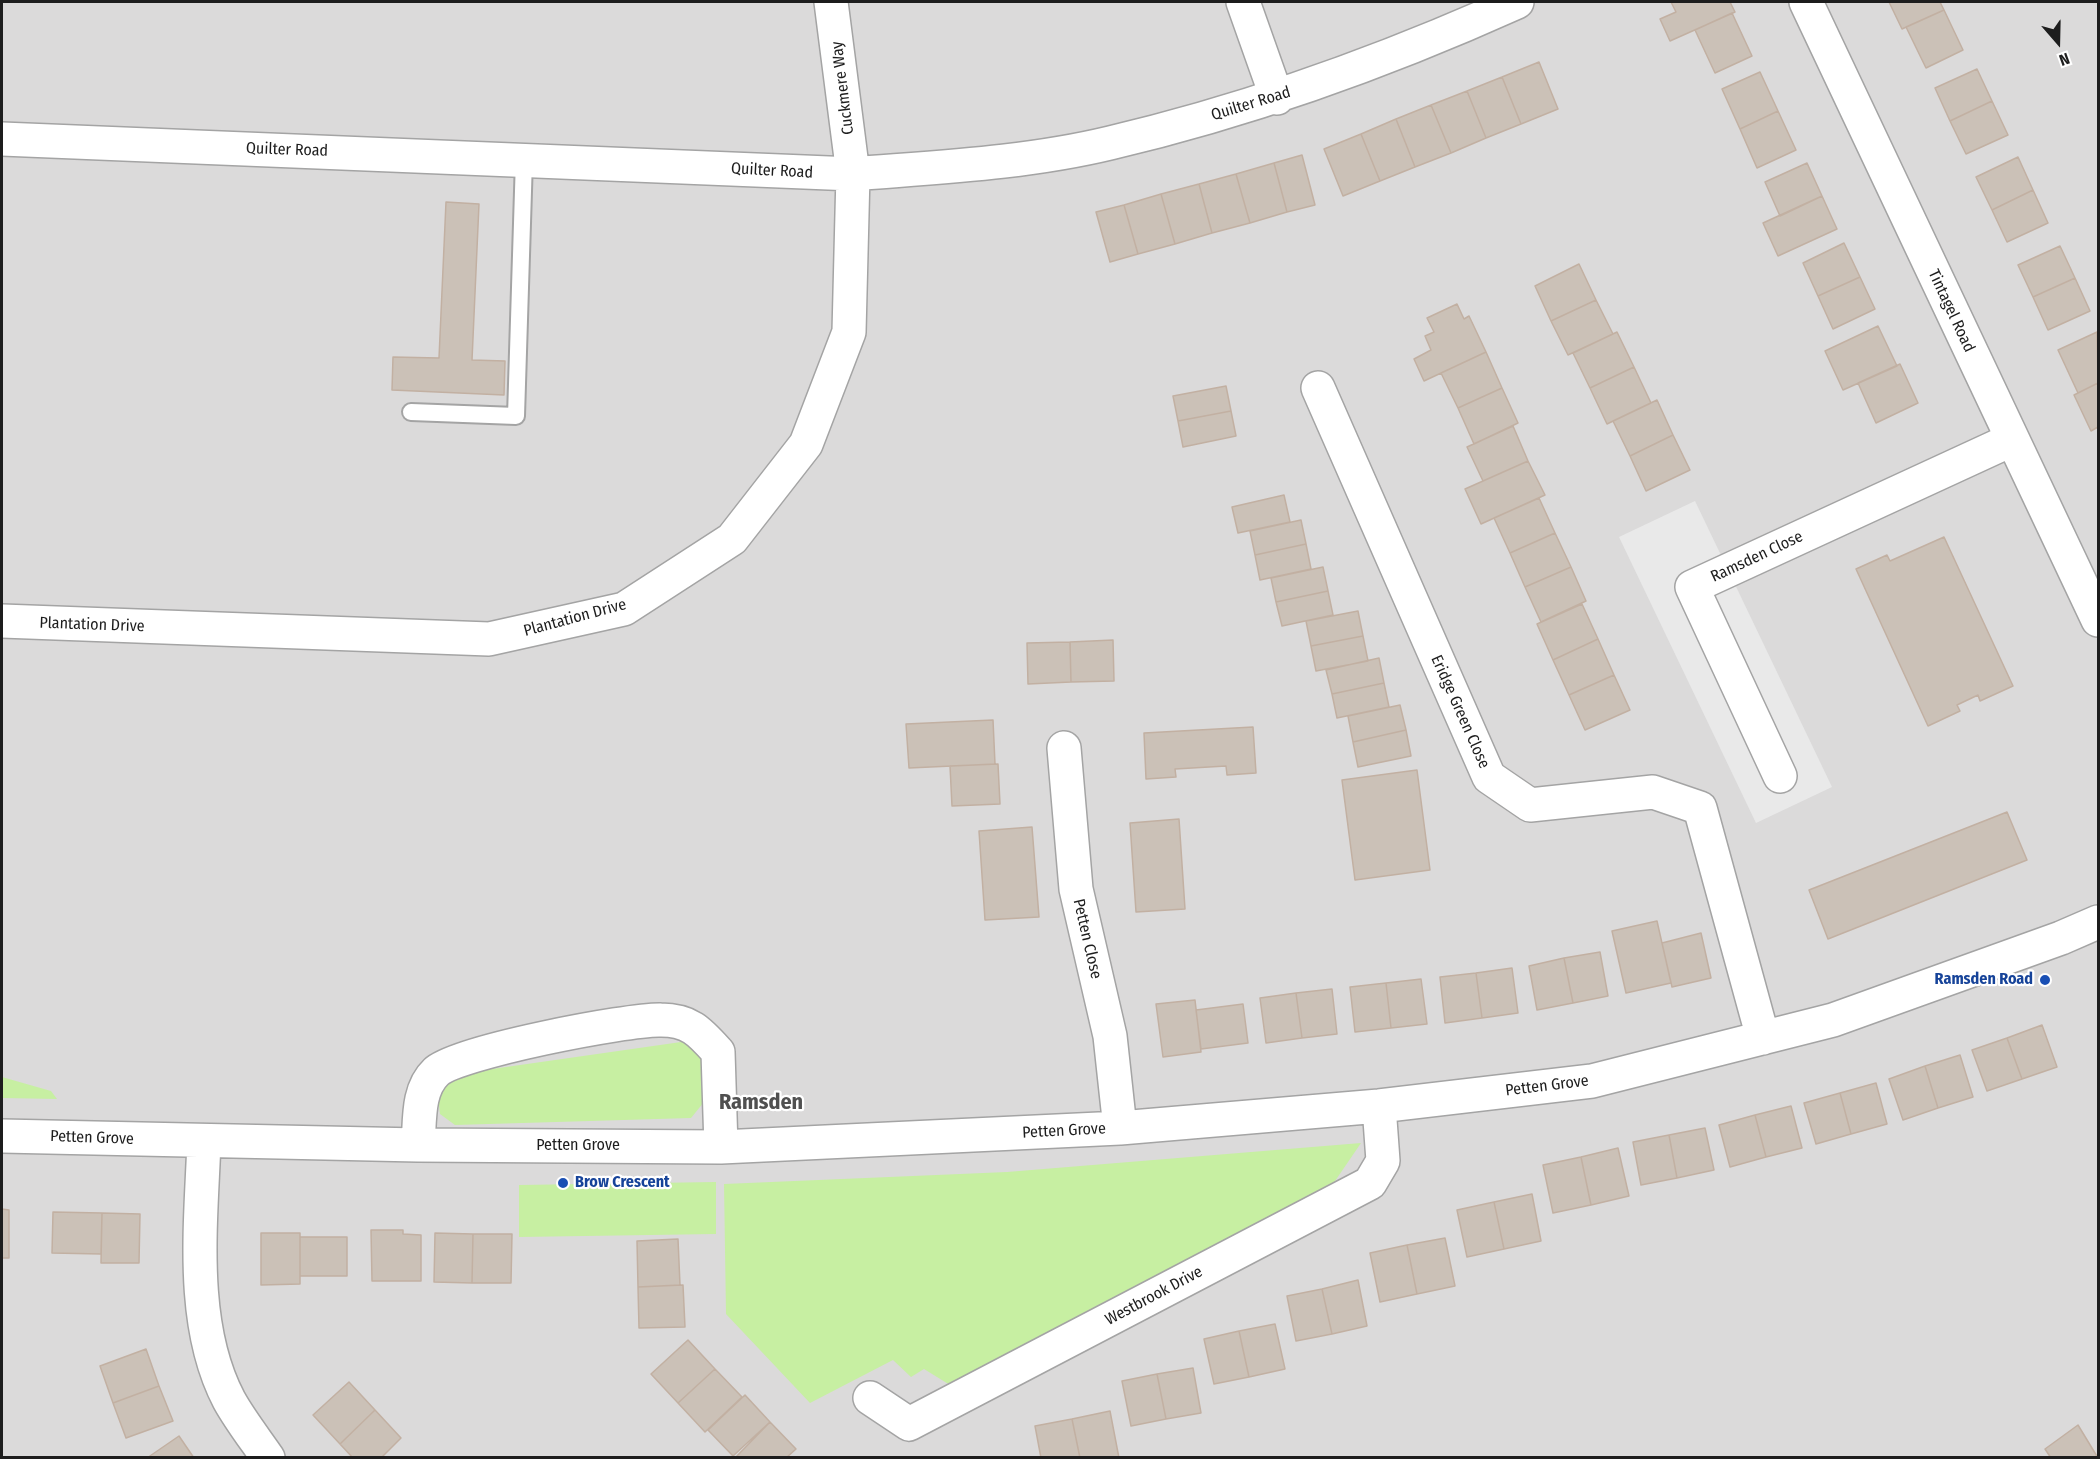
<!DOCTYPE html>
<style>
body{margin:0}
#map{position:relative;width:2100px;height:1459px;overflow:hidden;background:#efebe1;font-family:"Fira Sans Condensed",sans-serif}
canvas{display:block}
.frame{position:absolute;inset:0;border:3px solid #1d1d1d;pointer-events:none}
.north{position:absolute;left:2028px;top:12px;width:60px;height:60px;-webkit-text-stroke:4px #fff;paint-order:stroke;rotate:160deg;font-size:16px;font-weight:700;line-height:24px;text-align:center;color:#1d1d1d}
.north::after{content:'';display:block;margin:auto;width:21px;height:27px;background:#1d1d1d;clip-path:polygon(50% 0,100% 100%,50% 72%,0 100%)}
</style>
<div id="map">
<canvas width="2100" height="1459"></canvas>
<div class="frame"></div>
<div class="north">N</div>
</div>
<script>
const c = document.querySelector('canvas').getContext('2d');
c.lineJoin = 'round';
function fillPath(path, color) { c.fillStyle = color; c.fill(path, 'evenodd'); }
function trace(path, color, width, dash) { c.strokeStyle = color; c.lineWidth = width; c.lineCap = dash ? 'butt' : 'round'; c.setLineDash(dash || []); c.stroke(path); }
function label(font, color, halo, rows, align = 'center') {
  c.font = font + ' "Fira Sans Condensed",sans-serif'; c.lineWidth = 4.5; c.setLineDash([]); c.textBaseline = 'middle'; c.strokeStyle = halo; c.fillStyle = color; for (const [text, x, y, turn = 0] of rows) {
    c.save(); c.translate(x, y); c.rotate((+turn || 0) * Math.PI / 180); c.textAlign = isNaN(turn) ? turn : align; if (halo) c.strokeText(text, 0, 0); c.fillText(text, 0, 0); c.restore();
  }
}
const residential = new Path2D(`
 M2 2H2098V1457H2Z`);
const grass = new Path2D(`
 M688 1041 703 1052 704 1102 691 1118 455 1125 440 1114 437 1087 450 1075Z
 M2 1077 51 1091 57 1099 2 1098Z
 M1361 1143 1333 1184 950 1385 924 1369 911 1377 893 1360 810 1403 726 1314 724 1184 1007 1172Z
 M716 1182V1234L519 1237V1185Z`);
const parking = new Path2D(`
 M1695 501 1832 787 1756 823 1619 537Z`);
const building = new Path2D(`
 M1671 2H1730L1735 12 1670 41 1660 19 1676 12Z
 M1889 2H1940L1944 10 1902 29Z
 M1944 10 1963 50 1926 68 1906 27Z
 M1732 13 1752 56 1715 73 1695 30Z
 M1539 62 1558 109 1521 124 1502 77Z
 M1977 69 1992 101 1950 121 1935 88Z
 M1760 72 1778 111 1740 129 1722 89Z
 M1502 77 1521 124 1486 138 1467 91Z
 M1467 91 1486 138 1451 153 1431 105Z
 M1992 101 2008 135 1966 154 1950 121Z
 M1431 105 1451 153 1415 167 1396 119Z
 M1778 111 1796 150 1757 168 1740 129Z
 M1396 119 1415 167 1380 181 1361 134Z
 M1361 134 1380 181 1343 196 1324 149Z
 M1302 155 1315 205 1287 212 1274 163Z
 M2018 157 2033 190 1992 210 1976 177Z
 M1274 163 1287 212 1250 223 1236 174Z
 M1807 163 1822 196 1780 216 1765 182Z
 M1236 174 1250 223 1212 233 1199 184Z
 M1199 184 1212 233 1175 244 1161 194Z
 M2033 190 2048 223 2007 242 1992 210Z
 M1161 194 1175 244 1138 254 1124 205Z
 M1822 196 1837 229 1778 256 1763 223Z
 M446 202 479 204 472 360 505 361 504 395 392 390 393 357 439 358Z
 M1124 205 1138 254 1110 262 1096 212Z
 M1844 243 1860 277 1818 296 1803 263Z
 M2060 246 2075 278 2033 297 2018 265Z
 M1579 264 1596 300 1551 321 1535 286Z
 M1860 277 1875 309 1833 329 1818 296Z
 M2075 278 2090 311 2048 330 2033 297Z
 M1596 300 1613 334 1568 355 1551 321Z
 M1457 304 1464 319 1469 316 1486 352 1424 381 1414 359 1431 350 1425 336 1434 332 1427 318Z
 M1878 326 1897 366 1843 390 1825 351Z
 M1617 332 1634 367 1590 388 1573 353Z
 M2097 332 2098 383 2078 393 2058 350Z
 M1486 352 1502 388 1458 408 1441 373Z
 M1900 364 1918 403 1876 423 1858 383Z
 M1634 367 1651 403 1607 424 1590 388Z
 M2098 383V427L2091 431 2074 395Z
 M1226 386 1231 411 1178 421 1173 396Z
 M1502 388 1518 423 1474 444 1458 408Z
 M1657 400 1673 435 1630 456 1613 421Z
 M1231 411 1236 436 1183 447 1178 421Z
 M1513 426 1528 461 1483 481 1467 447Z
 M1673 435 1690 470 1646 491 1630 456Z
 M1528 461 1545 495 1481 524 1465 489Z
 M1284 495 1290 522 1238 533 1232 507Z
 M1539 498 1555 533 1510 553 1494 518Z
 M1301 520 1306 544 1255 555 1250 531Z
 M1555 533 1571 567 1525 587 1510 553Z
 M1944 537 2013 686 1980 701 1978 695 1957 705 1960 711 1928 726 1856 569 1887 555 1890 561Z
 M1306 544 1311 569 1260 580 1255 555Z
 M1323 567 1328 591 1276 602 1271 578Z
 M1571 567 1586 601 1541 622 1525 587Z
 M1328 591 1333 615 1282 626 1276 602Z
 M1582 604 1598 639 1553 660 1537 624Z
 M1358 611 1363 636 1311 646 1306 621Z
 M1363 636 1368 661 1316 671 1311 646Z
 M1598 639 1614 675 1569 695 1553 660Z
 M1113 640 1114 681 1071 682 1070 642Z
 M1070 642 1071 682 1028 684 1027 643Z
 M1379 658 1384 683 1332 694 1326 670Z
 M1614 675 1630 710 1585 730 1569 695Z
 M1384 683 1389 707 1337 718 1332 694Z
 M1400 705 1406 730 1353 742 1348 716Z
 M993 720 995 764 909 768 906 724Z
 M1253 727 1256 773 1227 775 1226 766 1175 769 1176 777 1146 779 1144 733Z
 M1406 730 1411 756 1358 767 1353 742Z
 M998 764 1000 804 952 806 950 766Z
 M1417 770 1430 870 1355 880 1342 780Z
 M2007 812 2027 860 1828 939 1809 890Z
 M1179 819 1185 909 1136 912 1130 823Z
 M1032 827 1039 917 985 920 979 831Z
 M1657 921 1671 983 1626 993 1612 931Z
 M1701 933 1711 978 1672 987 1662 943Z
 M1600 952 1608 996 1573 1003 1564 958Z
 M1564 958 1573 1003 1537 1010 1529 966Z
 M1512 968 1518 1013 1482 1018 1476 973Z
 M1476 973 1482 1018 1445 1023 1440 977Z
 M1421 979 1427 1024 1391 1028 1386 983Z
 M1386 983 1391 1028 1355 1032 1350 987Z
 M1332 989 1337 1034 1302 1038 1296 993Z
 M1296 993 1302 1038 1266 1043 1260 998Z
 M1195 1000 1201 1052 1163 1057 1156 1004Z
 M1243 1004 1248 1043 1201 1049 1196 1010Z
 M2042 1025 2057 1067 2022 1079 2007 1038Z
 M2007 1038 2022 1079 1987 1091 1972 1050Z
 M1960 1055 1973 1097 1938 1108 1925 1066Z
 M1925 1066 1938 1108 1903 1120 1889 1079Z
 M1876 1083 1887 1124 1851 1134 1840 1093Z
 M1840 1093 1851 1134 1816 1144 1804 1103Z
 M1791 1106 1802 1148 1766 1157 1755 1115Z
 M1755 1115 1766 1157 1730 1167 1719 1125Z
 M1705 1128 1714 1170 1677 1178 1669 1135Z
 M1669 1135 1677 1178 1641 1185 1633 1142Z
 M1618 1148 1629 1196 1591 1205 1581 1157Z
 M1581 1157 1591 1205 1553 1213 1543 1165Z
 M1532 1194 1541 1241 1504 1249 1494 1202Z
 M1494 1202 1504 1249 1467 1257 1457 1210Z
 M2 1209 9 1210V1258H2Z
 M53 1212 102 1213 101 1254 52 1253Z
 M102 1213 140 1214 139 1263H101Z
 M371 1230H403V1234L421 1235V1281H372Z
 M261 1233H300V1284L261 1285Z
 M435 1233 473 1234 472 1283 434 1282Z
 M473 1234H512L511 1283H472Z
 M300 1237H347V1276H300Z
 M1445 1238 1455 1286 1417 1294 1407 1245Z
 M678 1239 680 1285 638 1287 637 1241Z
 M1407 1245 1417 1294 1380 1302 1370 1253Z
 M1358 1280 1367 1326 1332 1334 1322 1289Z
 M683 1285 685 1327 639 1328 638 1287Z
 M1322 1289 1332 1334 1296 1341 1287 1296Z
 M1275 1324 1285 1369 1249 1377 1239 1331Z
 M1239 1331 1249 1377 1214 1384 1204 1339Z
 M688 1340 715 1369 678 1403 651 1374Z
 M146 1349 159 1386 113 1403 100 1366Z
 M1193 1368 1201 1413 1166 1419 1157 1374Z
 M715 1369 742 1397 705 1432 678 1403Z
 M1157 1374 1166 1419 1131 1426 1122 1381Z
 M349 1382 375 1410 340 1444 313 1415Z
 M159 1386 173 1421 126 1438 113 1403Z
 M745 1395 770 1422 733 1456 708 1430Z
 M375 1410 401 1438 381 1458H353L340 1444Z
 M1110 1411 1119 1458H1080L1072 1419Z
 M1072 1419 1080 1458H1041L1035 1426Z
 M770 1422 796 1449 786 1458H735Z
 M2078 1425 2098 1458H2051L2045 1449Z
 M179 1436 194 1458H147Z`);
const service = new Path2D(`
 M411 412 516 416 524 159`);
const minor = new Path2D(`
 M1243 2 1277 98
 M1806 2 2098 620
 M2 139 853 174C939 167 1027 163 1110 143 1250 110 1386 61 1517 2
 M1318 388 1489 777 1530 805 1653 792 1700 808 1763 1038
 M2 621 489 639 624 609 732 539 806 444 849 332 853 174 831 2
 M1064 748 1076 889 1110 1036 1120 1128
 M1780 776 1692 587 2011 440
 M2 1136 418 1145 721 1147 1120 1128 1379 1106 1592 1081 1833 1020 2061 938 2098 922
 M204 1141C201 1224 189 1324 229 1400 240 1420 255 1439 268 1458
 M418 1145C420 1121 417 1090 436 1072 457 1052 628 1019 661 1020 690 1020 700 1032 718 1052L721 1147
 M870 1398 909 1424 1370 1183 1383 1161 1379 1106`);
const markers = [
 [2045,980,6,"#1a4fb4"],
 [563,1183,6,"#1a4fb4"]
];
const streetNames = [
 ["Cuckmere Way",843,88,-97],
 ["Quilter Road",1251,104,-17],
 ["Quilter Road",287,150,2],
 ["Quilter Road",772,171,3],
 ["Tintagel Road",1951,311,65],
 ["Ramsden Close",1757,557,-25],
 ["Plantation Drive",575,618,-15],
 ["Plantation Drive",92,625,2],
 ["Eridge Green Close",1460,712,66],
 ["Petten Close",1087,939,77],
 ["Petten Grove",1547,1086,-7],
 ["Petten Grove",1064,1131,-3],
 ["Petten Grove",92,1138,2],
 ["Petten Grove",578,1146],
 ["Westbrook Drive",1154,1296,-28]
];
const transitNames = [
 ["Ramsden Road",2033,980],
 ["Brow Crescent",575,1183,"left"]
];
const districtNames = [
 ["Ramsden",761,1103]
];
fillPath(residential, '#dbdada');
fillPath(grass, '#c7efa2');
fillPath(parking, '#e9e9e9');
fillPath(building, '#cbc1b7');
trace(building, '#c2b0a2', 1.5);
trace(service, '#a4a4a4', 20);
trace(minor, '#a4a4a4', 36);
trace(service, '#fff', 16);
trace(minor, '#fff', 33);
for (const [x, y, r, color] of markers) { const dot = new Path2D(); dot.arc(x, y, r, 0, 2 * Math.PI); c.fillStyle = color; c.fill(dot); trace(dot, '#fff', 2); }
label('16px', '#1d1d1d', '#fff', streetNames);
label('bold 16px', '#164399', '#fff', transitNames, 'right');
label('bold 22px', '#505050', '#fff', districtNames);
</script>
